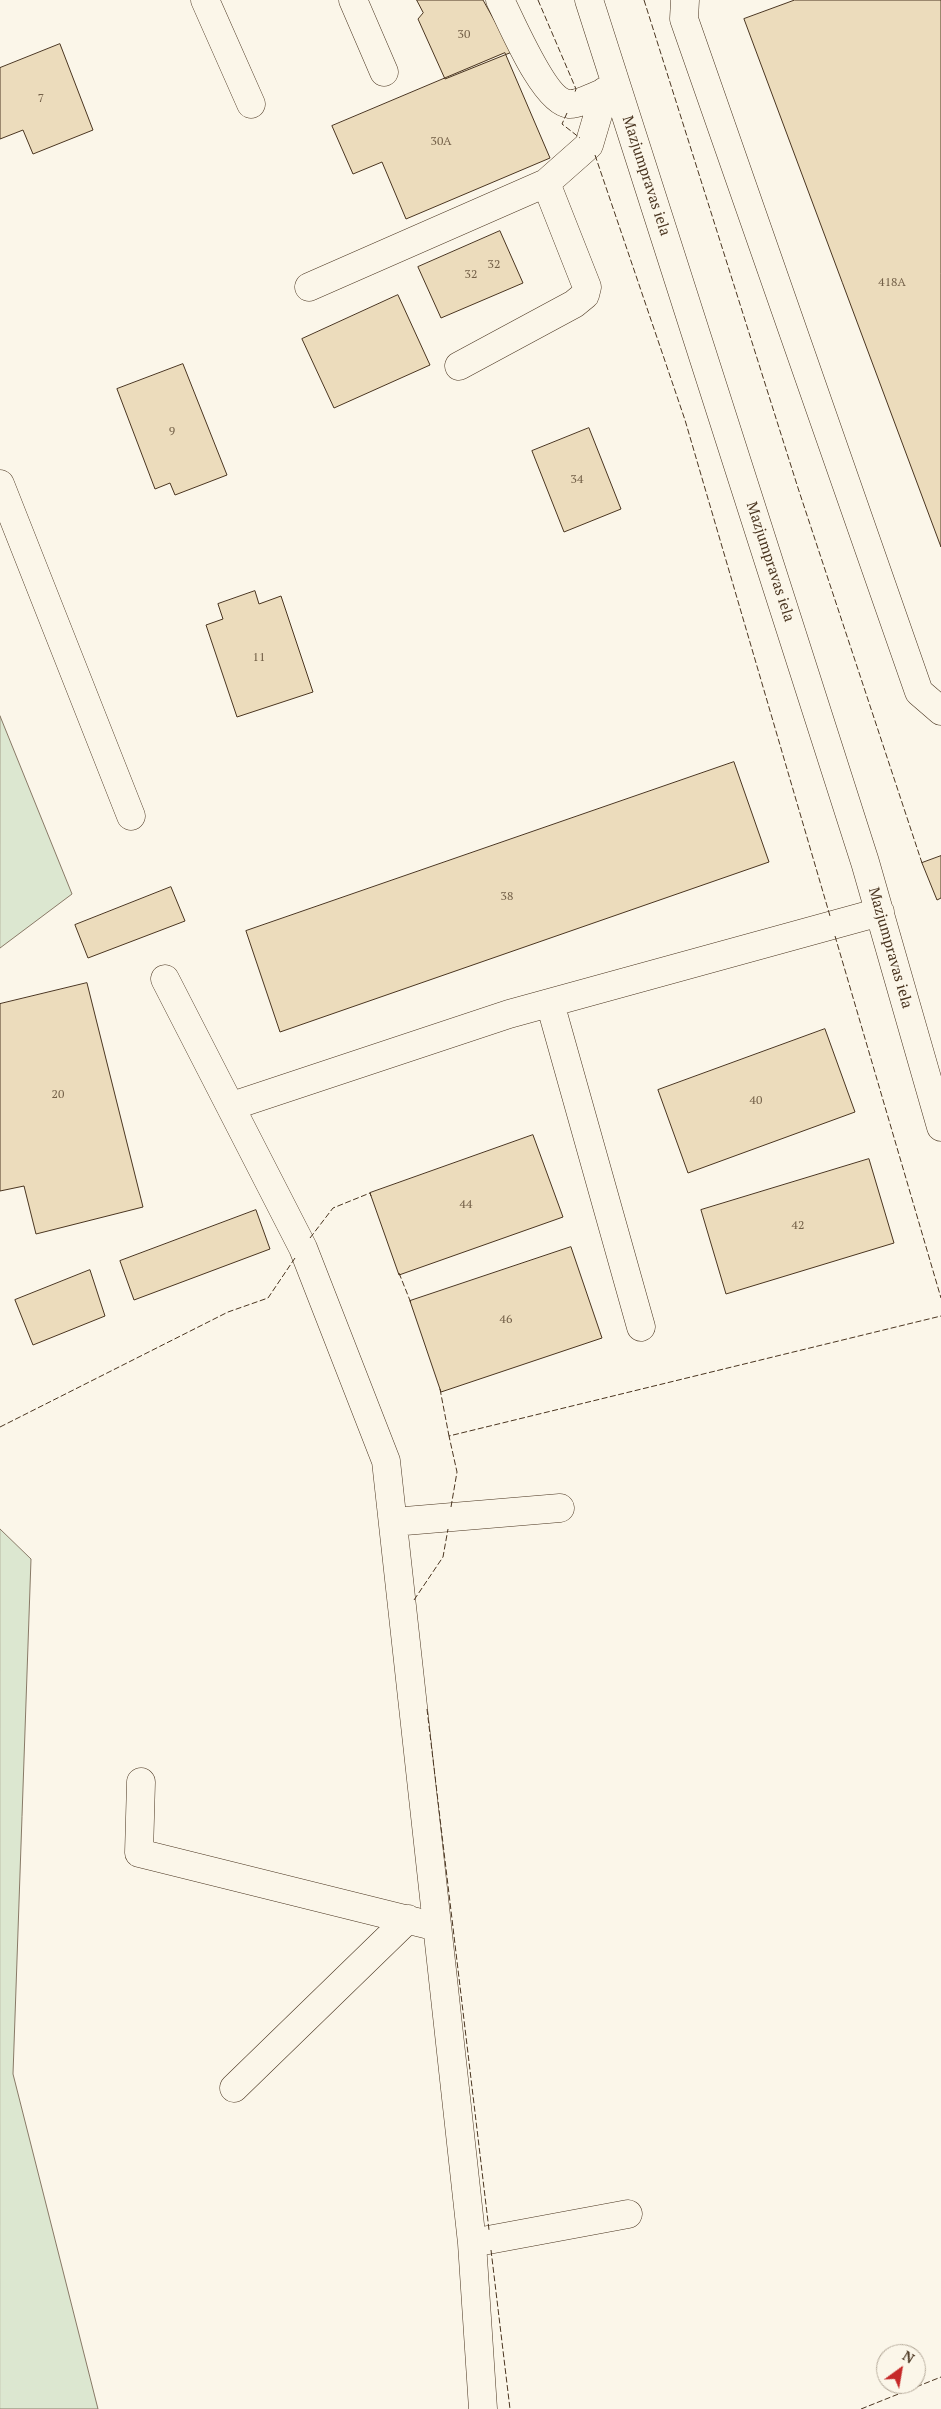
<!DOCTYPE html>
<style>
body{margin:0}
#map{position:relative;width:941px;height:2409px;overflow:hidden;background:#fbf6e9;font-family:"PT Serif",serif}
canvas{display:block}
.north{position:absolute;left:876px;top:2344px;width:50px;height:50px;box-sizing:border-box;background:#fbf6e9;border:1px solid #b4a999;border-radius:50%;rotate:32deg;font-size:14px;font-weight:700;line-height:20px;text-align:center;color:#4a3520}
.north::after{content:'';display:block;margin:auto;width:18px;height:22px;background:#c62828;clip-path:polygon(50% 0,100% 100%,50% 72%,0 100%)}
</style>
<div id="map">
<canvas width="941" height="2409"></canvas>
<div class="north">N</div>
</div>
<script>
const c = document.querySelector('canvas').getContext('2d');
c.lineJoin = 'round';
function fillPath(path, color) { c.fillStyle = color; c.fill(path, 'evenodd'); }
function trace(path, color, width, dash) { c.strokeStyle = color; c.lineWidth = width; c.lineCap = dash ? 'butt' : 'round'; c.setLineDash(dash || []); c.stroke(path); }
function label(font, color, halo, rows, align = 'center') {
  c.font = font + ' "PT Serif",serif'; c.lineWidth = 4; c.setLineDash([]); c.textBaseline = 'middle'; c.strokeStyle = halo; c.fillStyle = color; for (const [text, x, y, turn = 0] of rows) {
    c.save(); c.translate(x, y); c.rotate((+turn || 0) * Math.PI / 180); c.textAlign = isNaN(turn) ? turn : align; if (halo) c.strokeText(text, 0, 0); c.fillText(text, 0, 0); c.restore();
  }
}
const green = new Path2D(`
 M0 716 72 894 0 948Z
 M0 1529 31 1559 13 2074 98 2409H0Z`);
const building = new Path2D(`
 M417 0H483L512 52 445 79 418 19 423 13Z
 M795 0H941V547L744 19Z
 M60 44 93 130 33 154 23 130 0 139V68Z
 M505 53 550 158 406 219 382 162 353 174 332 126Z
 M500 231 523 283 441 318 418 267Z
 M398 295 430 365 334 408 302 339Z
 M183 364 227 475 175 495 170 483 155 489 117 389Z
 M589 428 621 509 564 532 532 451Z
 M255 591 259 604 281 596 313 692 237 717 206 625 223 619 218 604Z
 M734 762 769 862 280 1032 246 931Z
 M941 856V898L937 900 922 863Z
 M171 887 185 921 88 958 75 925Z
 M87 983 143 1207 36 1234 24 1186 0 1191V1004Z
 M825 1029 855 1112 688 1173 658 1090Z
 M533 1135 563 1217 399 1275 370 1193Z
 M869 1159 894 1243 726 1294 701 1210Z
 M256 1210 270 1249 134 1300 120 1261Z
 M571 1247 602 1338 441 1392 410 1301Z
 M90 1270 105 1316 33 1345 15 1300Z`);
const minor = new Path2D(`
 M205 0 251 104
 M353 0 384 72
 M500 0C511 21 544 102 569 104 579 105 606 91 616 87
 M589 0 865 862 941 1127
 M685 0 684 19 919 692 941 711
 M309 287 546 183 589 145 605 91
 M459 366 574 304 585 295 587 287 546 183
 M0 484 131 816
 M165 979 303 1248 386 1461 472 2243 483 2409
 M550 1003 641 1327
 M232 1106 509 1014 880 912
 M393 1522 560 1508
 M141 1782 139 1853 437 1927
 M234 2088 408 1919
 M472 2243 628 2214`);
const fence = new Path2D(`
 M538 0 576 89 575 92
 M644 0 798 488 922 863
 M567 113 562 124 580 138
 M595 155 685 420 830 916
 M835 936 941 1298
 M310 1238 333 1208 370 1193 371 1196
 M399 1273 411 1303
 M440 1389 449 1436H450
 M0 1427 228 1312 268 1298 295 1258
 M451 1507 457 1472 449 1436 941 1316
 M414 1600 443 1557 448 1529
 M427 1709 489 2230
 M491 2250 510 2409
 M861 2409 941 2377`);
const numberNames = [
 ["30",464,35],
 ["7",41,99],
 ["30A",441,142],
 ["32",494,265],
 ["32",471,275],
 ["418A",892,283],
 ["9",172,432],
 ["34",577,480],
 ["11",259,658],
 ["38",507,897],
 ["20",58,1095],
 ["40",756,1101],
 ["44",466,1205],
 ["42",798,1226],
 ["46",506,1320]
];
const streetNames = [
 ["Mazjumpravas iela",646,176,72],
 ["Mazjumpravas iela",770,562,72],
 ["Mazjumpravas iela",890,948,74]
];
fillPath(green, '#dce7d0');
trace(green, '#887966', 1);
fillPath(building, '#ecdcbc');
trace(building, '#4a3520', 1);
trace(minor, '#4a3520', 29);
trace(minor, '#fbf6e9', 28);
trace(fence, '#4a3520', 1, [6, 2.5]);
label('12px', '#725f47', null, numberNames);
label('15px', '#4a3520', '#fbf6e9', streetNames);
</script>
